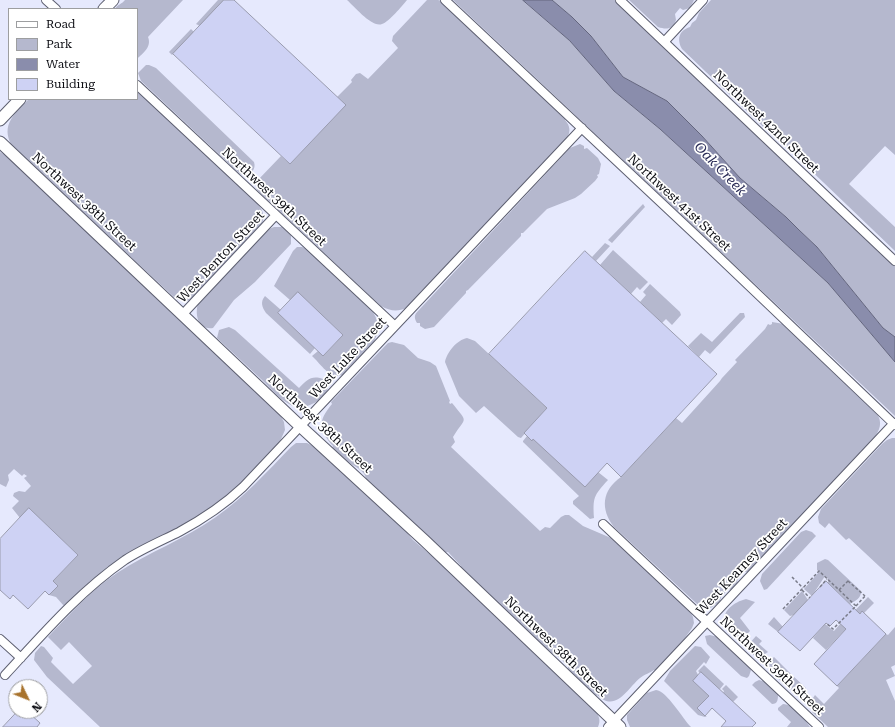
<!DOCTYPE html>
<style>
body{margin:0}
#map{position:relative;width:895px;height:727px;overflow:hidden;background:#e6e9fd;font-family:"Roboto Serif",serif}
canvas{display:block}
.legend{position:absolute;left:8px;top:8px;width:130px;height:92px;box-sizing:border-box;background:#fff;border:1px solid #9d9ea0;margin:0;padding:5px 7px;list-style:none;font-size:12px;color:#0b0c12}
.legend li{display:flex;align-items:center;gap:8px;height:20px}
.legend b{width:20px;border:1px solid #9d9ea0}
.north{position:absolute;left:8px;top:679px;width:40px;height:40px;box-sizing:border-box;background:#fff;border:1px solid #9d9ea0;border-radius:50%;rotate:133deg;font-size:11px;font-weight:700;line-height:16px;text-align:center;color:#0b0c12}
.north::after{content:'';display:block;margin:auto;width:14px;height:18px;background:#a8732d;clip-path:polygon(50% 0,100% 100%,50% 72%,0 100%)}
</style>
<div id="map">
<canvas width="895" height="727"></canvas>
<ul class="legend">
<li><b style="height:5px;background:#fff"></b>Road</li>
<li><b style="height:11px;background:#b5b8ce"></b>Park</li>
<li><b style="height:11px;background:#8a8dac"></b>Water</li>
<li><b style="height:11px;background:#ced2f4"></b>Building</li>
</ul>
<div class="north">N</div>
</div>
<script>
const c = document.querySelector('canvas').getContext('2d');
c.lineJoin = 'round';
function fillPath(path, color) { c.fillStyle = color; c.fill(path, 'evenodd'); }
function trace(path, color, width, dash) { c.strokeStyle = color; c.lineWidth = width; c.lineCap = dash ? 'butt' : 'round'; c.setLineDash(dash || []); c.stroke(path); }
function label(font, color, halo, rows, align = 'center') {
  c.font = font + ' "Roboto Serif",serif'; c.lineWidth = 3.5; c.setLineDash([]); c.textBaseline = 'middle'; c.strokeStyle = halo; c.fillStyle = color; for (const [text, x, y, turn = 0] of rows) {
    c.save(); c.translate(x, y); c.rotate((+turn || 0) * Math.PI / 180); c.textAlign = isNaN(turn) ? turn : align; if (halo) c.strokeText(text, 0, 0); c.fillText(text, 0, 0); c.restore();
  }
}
const green = new Path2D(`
 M125 0H183L148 37C152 47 143 53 137 59V9H115C118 4 122 4 125 0Z
 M218 0H224L200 26 196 24Z
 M347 0H407C402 6 389 22 382 24 372 28 355 7 347 0Z
 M427 0H438L442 1 566 118 565 120C570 126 571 131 567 138L407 308C397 312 390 311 381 306L257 190 256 185 257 181 281 156 290 164 345 105 337 97 352 82 351 80 356 74 360 73 368 79 398 48 392 41 393 36Z
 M453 0H523L570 41 614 91 660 129 828 283 895 362V416Z
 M552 0H615L895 264V337L883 328 817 247 799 230 786 217 740 178 702 136 667 101 623 77 591 36 572 17Z
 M629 0H694L690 8 683 10 680 8 675 14 676 20C673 29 667 30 658 27Z
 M711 0H895V155L885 146 849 184 895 227V251L800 160 799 158 784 143 778 141 682 49C677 40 678 31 690 27L692 23 696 20 699 13Z
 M191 29 194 32 172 55 169 52Z
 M146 65H149L156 68 254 162C257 171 248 177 240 174L141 81 138 73Z
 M137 90 248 194C257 203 267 210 262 224L191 299 186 302 176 299 12 146C0 125 15 113 29 99H137Z
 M580 144 584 146V149L587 148 598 158 601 164 599 174 597 175 598 177 595 181 581 194 575 198 547 209 523 233H521V236L468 290 466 291V293L434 327 425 329 420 326V323H417C414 318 414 315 418 311L570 148Z
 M0 152 10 158 279 413 284 422 285 430 278 446 239 487 204 514 127 555 107 567 64 606 56 597 49 595 58 586 53 581 78 555 29 509 20 518 12 508 19 501 13 496 14 493 19 491 25 492 31 486 24 478 27 476 24 474 22 476 14 469 8 475 9 480 6 487 0 484Z
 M643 204 645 207 644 208 612 243 608 240Z
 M274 227H282L291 235V244L255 282 234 300 213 328C197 330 195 314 198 303L263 235 269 229Z
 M605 243 610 246 596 261 592 257Z
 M297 247H302L307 249 370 308C392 335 363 355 345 374 330 381 322 365 312 356L318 351 323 356 343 335 298 293 290 300 274 286 293 251Z
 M613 250 648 282 640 290 637 287 631 294 600 265Z
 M650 284 680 312 681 315 672 325 666 319 662 323 640 302 646 295 643 292Z
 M265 296 281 310 278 313 315 348 310 354 266 313C262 307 260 302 265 296Z
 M740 313H744L745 317 710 354 705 350 699 357 688 346 701 333 712 342Z
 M772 322 784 324 874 409C882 420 882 426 875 437L748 572H744L737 581 738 582 731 590 729 589 721 597 720 601 718 604H716C709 611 703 609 696 603L614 527C600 509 602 490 621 477L676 418 682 423 720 381 722 378 737 362 735 360 765 329 768 324 770 325 772 324Z
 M229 327 235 330 299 388C307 380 311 375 323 379 324 380 326 382 327 384 333 395 306 411 295 407 282 402 272 390 262 380 247 366 232 352 217 338L219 330Z
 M467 338 475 341 547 408 521 438 518 437 484 406 476 413 459 396 445 362C447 352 457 340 467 338Z
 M392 342 404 345 418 358 430 362 436 366 450 401 449 402 450 404 452 403C469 424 466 416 453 437L455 442 451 447 540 531 545 527 550 528 561 517 565 515H569L583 526 611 538 690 611 693 617 694 623 692 628 675 652 656 671 654 670C650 673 645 674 640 678 627 689 616 713 597 695L596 696 568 669V665C562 661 558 655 551 653L460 568 461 566 448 552 444 553 366 479C365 470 353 466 347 461 342 457 337 452 332 448L333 446C318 429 318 421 332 404L331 402 384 347 388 343Z
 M527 436 532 441 533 439 598 472 608 480C593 496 593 498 594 518L590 519 573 504V501L579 496 523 442V441Z
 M892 438H895V581L849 538 846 540 829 523 825 528 819 523 818 517 821 509 882 444 887 440Z
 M296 443H307L315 447 402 527 413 540 439 562 595 710C599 716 601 720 598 727H100L47 677 34 660 35 653 41 646 44 647 53 658 51 662 73 684 92 666 69 642 61 650 48 637C70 614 91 590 117 573 149 552 185 539 216 517 244 497 267 472 291 447Z
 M806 530 812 532 816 536 767 589 764 590 760 581 762 574 801 532Z
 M825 559 828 560 861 591C861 599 856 600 850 604L828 583V579L825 576 812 596 804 589 819 572 817 570V563Z
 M802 591 808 600 794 615 790 616 784 610Z
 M868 597 874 603 864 613 862 612 826 650 813 638 825 624 834 631 841 623 842 624Z
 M746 599 755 602 740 618 750 631 743 638 739 640 724 626C721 611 734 602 746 599Z
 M774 617 783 627 778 632 768 624Z
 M895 627V665L891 667 895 676 886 680 895 701V727H828L812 712 813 710 810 705 811 701 815 695 824 704 839 688 837 686 886 634 888 635Z
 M710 635 718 637 749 666 751 670 749 676 747 678 741 676 707 644 705 636Z
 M756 636 762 641 759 644 768 652 760 657 755 656 748 650 749 644Z
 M695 646 701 647 710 657 706 664 704 662 696 671 709 696 697 708 705 716H707L705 717 698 715 664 681 670 671Z
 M774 657 791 674 783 683 772 672 769 667 770 661Z
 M704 665 724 684 720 689H718L698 671Z
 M792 675 806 688C797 698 792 691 784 683Z
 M759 680 766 682 778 694C778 699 778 704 772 704L752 685 755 682Z
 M726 685 738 697 733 702 723 693 724 691 722 689Z
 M656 690C667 691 683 719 691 727H630L627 720V715L647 693Z
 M783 704C794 704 805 719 810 727H787L791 722 778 710V708Z`);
const water = new Path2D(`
 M523 0H552L572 17 591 36 623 77 667 101 702 136 740 178 786 217 799 230 817 247 883 328 895 337V362L828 283 660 129 614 91 570 41Z`);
const building = new Path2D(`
 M224 0H234L346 105 290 164 173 54Z
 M585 251 717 374 621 477 607 463 585 487 533 439 532 441 524 433 547 408 489 354Z
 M298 292 343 335 323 356 278 313Z
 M29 508 78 555 53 581 58 586 49 595 45 591 28 609 13 595 10 599 0 590V539Z
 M826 581 860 614 862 611 886 634 837 686 814 664 846 629 836 620 830 626 826 623 800 651 778 632Z
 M701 672 756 723 752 727H721L726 721 712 708 705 716 697 708 709 696 693 681Z
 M18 711H27L40 723 37 727H3Z`);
const path = new Path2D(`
 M792 577 803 588
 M848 581 865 596
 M820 587 827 579
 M802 590 810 598
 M839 590 849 580
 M856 606 866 595
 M783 609 819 571 856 606 833 629 826 623`);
const street = new Path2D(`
 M46 0 56 9
 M445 0 702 241 895 425
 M620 0 895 261
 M665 41 703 0
 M137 85 395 326
 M182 315 276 215
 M603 524 819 727
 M0 639 21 658
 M5 675C43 634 79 592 125 560 142 549 161 541 179 532 203 519 224 505 243 487L582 128
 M608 727 894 423`);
const secondary = new Path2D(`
 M104 9 113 0
 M0 120 20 99
 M0 142 301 427 425 541 620 727`);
const streetNames = [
 ["Northwest 42nd Street",766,122,44],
 ["Northwest 39th Street",274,197,43],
 ["Northwest 38th Street",84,202,43],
 ["Northwest 41st Street",679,203,43],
 ["West Benton Street",221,257,-47],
 ["West Luke Street",348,358,-47],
 ["Northwest 38th Street",320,424,43],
 ["West Kearney Street",742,567,-47],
 ["Northwest 38th Street",556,647,44],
 ["Northwest 39th Street",772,666,43]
];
const waterNames = [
 ["Oak Creek",720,169,46]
];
fillPath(green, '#b5b8ce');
fillPath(water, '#8a8dac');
trace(water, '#64667e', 1);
fillPath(building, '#ced2f4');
trace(building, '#999bae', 1);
trace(street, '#5d5f70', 10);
trace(secondary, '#5d5f70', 13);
trace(path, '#797b89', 1.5, [3, 2]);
trace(street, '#fff', 8);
trace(secondary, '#fff', 11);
label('13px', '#0b0c12', '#fff', streetNames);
label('italic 14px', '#282a55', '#fff', waterNames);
</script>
